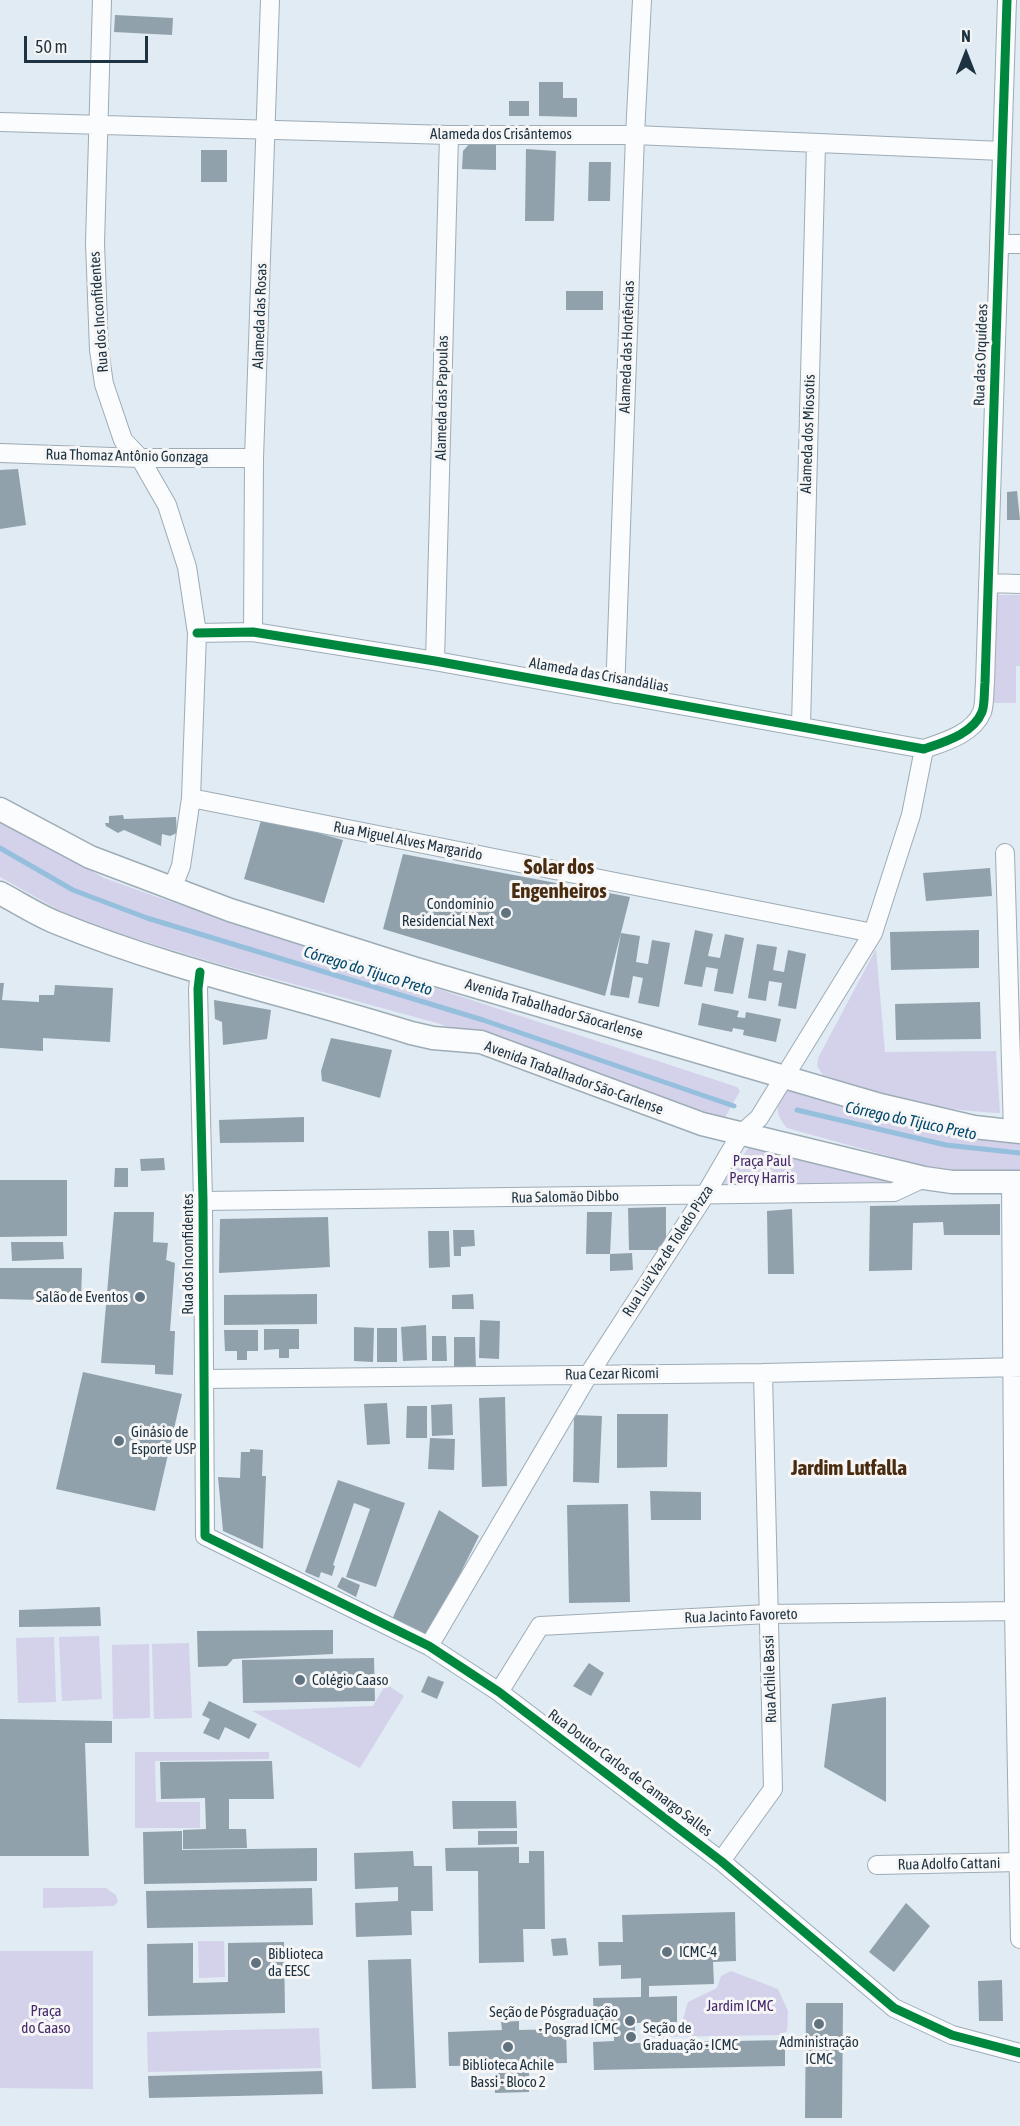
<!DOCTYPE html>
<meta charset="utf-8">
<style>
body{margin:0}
#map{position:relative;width:1020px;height:2126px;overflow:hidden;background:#e0ebf3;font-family:"Asap Condensed",sans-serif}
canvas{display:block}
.north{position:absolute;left:936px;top:24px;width:60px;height:60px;-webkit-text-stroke:4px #f6f6f6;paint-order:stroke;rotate:0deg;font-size:16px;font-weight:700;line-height:24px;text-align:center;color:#1e3342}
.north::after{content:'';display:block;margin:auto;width:21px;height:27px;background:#1e3342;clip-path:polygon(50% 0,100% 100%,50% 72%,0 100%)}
.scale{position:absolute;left:24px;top:36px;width:124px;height:27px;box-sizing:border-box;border:3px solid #1e3342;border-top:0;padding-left:8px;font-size:18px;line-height:21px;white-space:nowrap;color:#1e3342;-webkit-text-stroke:4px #f6f6f6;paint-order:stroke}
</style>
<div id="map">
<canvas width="1020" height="2126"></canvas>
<div class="north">N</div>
<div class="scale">50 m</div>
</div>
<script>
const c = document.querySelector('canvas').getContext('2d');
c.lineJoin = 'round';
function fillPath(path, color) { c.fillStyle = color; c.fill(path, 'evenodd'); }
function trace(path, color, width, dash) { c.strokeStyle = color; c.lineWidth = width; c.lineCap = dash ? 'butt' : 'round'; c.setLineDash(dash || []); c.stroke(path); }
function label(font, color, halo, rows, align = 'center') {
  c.font = font + ' "Asap Condensed",sans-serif'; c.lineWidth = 6; c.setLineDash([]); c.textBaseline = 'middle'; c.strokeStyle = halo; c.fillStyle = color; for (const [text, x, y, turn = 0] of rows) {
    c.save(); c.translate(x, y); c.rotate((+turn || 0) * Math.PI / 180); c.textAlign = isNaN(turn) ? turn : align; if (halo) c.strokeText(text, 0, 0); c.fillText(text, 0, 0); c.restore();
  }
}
const green = new Path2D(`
 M993 595H1020V666H1016V703H994Z
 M0 818 104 878 154 896 737 1087 740 1091 723 1121 641 1096 437 1023 216 963 80 922 0 877Z
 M876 949 885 1052 996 1051 1000 1113C938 1111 882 1095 823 1075L817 1066 818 1058Z
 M785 1087 1020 1140V1173L951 1172 935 1169 787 1128C774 1113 776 1103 785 1087Z
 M752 1143 887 1180 879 1188 715 1194Z
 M99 1636 102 1699 62 1701 59 1637Z
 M54 1637 56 1702 18 1703 16 1638Z
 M189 1643 192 1718 154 1719 152 1644Z
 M149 1644 150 1718 113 1719 112 1645Z
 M386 1684 404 1696 360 1768 252 1711 373 1706Z
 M135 1752H269V1759L155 1761 156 1802H200V1828H135Z
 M43 1888H106L116 1895 118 1902 114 1906 43 1908Z
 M198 1941H224L225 1977 199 1978Z
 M0 1951H93V2089L0 2088Z
 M731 1971 778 1989 788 2011 787 2031 781 2035 646 2037 643 2033 681 2026 688 2002 717 1988 721 1976Z
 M319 2028 321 2068 148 2072 147 2032Z`);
const stream = new Path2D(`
 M0 848 73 890 147 918 483 1020 734 1106
 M797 1110 946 1145 1020 1153`);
const building = new Path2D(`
 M115 15 173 18 172 35 114 32Z
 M539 82H563V98H577V117L539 116Z
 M509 101H529V116H509Z
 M470 143 496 144V170L462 169 463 151Z
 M526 149 556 151 554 221H525Z
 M201 150H227V182H201Z
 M589 162H611L610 201H588Z
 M566 291H603V310H566Z
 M18 469 26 525 0 529V470Z
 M1017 491 1020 520H1007V492Z
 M123 815 124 819 176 817 177 833 170 836 162 834 161 846 124 830 118 833 106 826 105 823H109V816Z
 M262 817 343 840 324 903 244 879Z
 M403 854 630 897 605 996 383 929Z
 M990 868 992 896 926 901 923 873Z
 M695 930 713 934 708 956 720 958 725 934 744 938 733 994 714 991 718 969 706 967 702 987 684 984Z
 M979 930V968L891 970 890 932Z
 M621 933 640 936 636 962 648 964 652 940 670 943 659 1007 638 1003 643 978 633 976 629 998 610 995Z
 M757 944 777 947 773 970 784 972 788 950 806 954 796 1009 778 1006 782 983 769 981 766 1001 748 998Z
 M0 983H4L2 1000 39 1002V995H54L55 985 113 988 110 1042 43 1038V1051L0 1048Z
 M214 1000 271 1010 267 1039 223 1045 222 1022 215 1019Z
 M980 1002 981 1039 896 1040 895 1004Z
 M702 1003 739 1011 737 1017 745 1018 746 1012 781 1019 776 1042 743 1035 744 1030 733 1028 732 1032 698 1025Z
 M331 1038 392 1050 380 1098 322 1081 321 1071Z
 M304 1117V1142L220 1143 219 1120Z
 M164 1158 165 1170 141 1171 140 1159Z
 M115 1168H128V1187H114Z
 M0 1180H67V1236L0 1237Z
 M1000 1204V1235H944L943 1222 913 1223 912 1270 869 1271 870 1206Z
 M666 1207V1250H629L628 1208Z
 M792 1209 794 1274H768L767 1211Z
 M114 1212H154L153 1242 168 1243 166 1260 175 1263 170 1331H175L173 1375 155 1374V1365L101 1363Z
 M587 1212H612L610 1254 632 1253 633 1270 610 1271V1254H586Z
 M328 1217 330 1267 219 1273 220 1219Z
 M453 1230H474L475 1246 461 1247V1256H454Z
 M428 1231H449L450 1267 429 1268Z
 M11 1242H63L64 1259 12 1261Z
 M0 1268H82L81 1301 0 1299Z
 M317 1294V1324L224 1325V1295Z
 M473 1294 474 1309H452V1295Z
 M480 1320 500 1321 499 1359 479 1358Z
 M426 1325 427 1360 403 1361 401 1327Z
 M354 1327 374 1328 373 1362 354 1361Z
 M377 1328H397V1362H377Z
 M264 1329H299V1349H289V1358H279V1349L264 1350Z
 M224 1330H258V1351H247V1360H237V1351H225Z
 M432 1336H446L447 1361H432Z
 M454 1337H475L476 1371H454Z
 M83 1372 182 1394 155 1511 56 1489Z
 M505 1397 507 1486 482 1487 479 1398Z
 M387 1403 390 1444 367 1445 364 1404Z
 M452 1404 453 1435 432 1436 431 1405Z
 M407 1406H427V1438H406Z
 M617 1414H668L667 1467 617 1468Z
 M574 1415 602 1416 599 1483 573 1482Z
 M430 1438 455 1439 454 1470 428 1469Z
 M250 1449 263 1450 262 1476H266L263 1549 223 1531 218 1477 240 1478 241 1452H250Z
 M338 1480 405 1503 376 1587 346 1577 370 1509 354 1503 333 1565 335 1566 332 1576 321 1572 319 1578 305 1572Z
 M650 1491 701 1492V1520H651Z
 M628 1504 630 1602 569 1603 567 1505Z
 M439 1510 479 1536 431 1632 421 1635 391 1622Z
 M342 1577 360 1585 356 1597 337 1587Z
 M100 1607 101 1626 19 1627V1610Z
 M333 1630V1654L233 1659 227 1666 198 1667 197 1631Z
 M374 1658 375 1701 243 1703 242 1660Z
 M589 1663 604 1673 591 1696 573 1686Z
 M428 1676 444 1682 437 1699 421 1692Z
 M886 1697V1802L824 1767 832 1704Z
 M209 1701 257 1724 249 1739 225 1727 219 1740 203 1733 210 1719 202 1715Z
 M0 1719 112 1721V1743H85L89 1856H0Z
 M272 1761 274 1799H229V1829H246L247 1848 183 1849V1830L206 1829 205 1798 161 1799 160 1762Z
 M452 1801H516L517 1828 453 1829Z
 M182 1831V1850L317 1848V1881L144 1884 143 1832Z
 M478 1831H517V1844L478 1845Z
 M519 1847V1863H529V1851H544L545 1929H523L524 1962 479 1963 478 1871H446L445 1848Z
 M413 1851 414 1866H432L433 1911H411L412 1935 356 1937 355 1903 398 1901V1887L355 1889 354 1853Z
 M312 1888 313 1925 147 1928 146 1891Z
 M906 1903 930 1926 894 1972 869 1952Z
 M735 1912 736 1961 713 1962 714 1984 649 1986V1997L677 1996V2022L635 2023V2043L785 2040V2066L594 2070 593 2042 614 2041V2021L594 2022 593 1998 641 1997V1978L621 1979V1965L599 1966 598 1942H623L622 1915Z
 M566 1938 568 1955 553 1956 551 1939Z
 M284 1942 285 2013 148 2016 147 1944 193 1943V1983L228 1982V1943Z
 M411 1959 416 2088 372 2089 368 1960Z
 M1002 1980 1003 2021H979L978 1981Z
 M806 2003H843L842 2118H805Z
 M519 2021V2030L566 2029 567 2063 516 2064V2072H529V2092L495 2093V2073H507V2065L449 2066 448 2032 502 2030 501 2022Z
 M322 2071 323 2094 149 2098 148 2076Z`);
const minor = new Path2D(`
 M102 0 95 243 99 350 104 384 123 440 140 458 167 505 187 567 197 633 191 798 181 866 172 889
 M0 122 449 135H635L1002 151
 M999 244H1020
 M0 453 140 458H254
 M988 583 1020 584
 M253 632 254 458 270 0
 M197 633 253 632 435 661 924 749C944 742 973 734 982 712 985 704 984 691 985 683L1007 0
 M435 661 449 135
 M615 694 635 135 642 0
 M801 725 816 144
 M191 798 873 933
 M1005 853 1013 1132
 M200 972 198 989 203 1201 205 1536 429 1646 499 1692 721 1861 894 2008 952 2035 1020 2053
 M1011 1182 1014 1611 1020 1939
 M203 1201 894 1192 924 1178
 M204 1379 763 1373 1020 1367
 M429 1646 589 1374 705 1195 740 1135 759 1118 873 933 911 815 924 749
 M499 1692 540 1626 768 1614 1020 1611
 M721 1861 773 1789 763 1373
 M877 1865 1020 1862`);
const major = new Path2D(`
 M0 809 90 857 230 910 416 969 880 1105 974 1127 1020 1132
 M0 893C19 903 37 915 57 923 172 970 294 996 411 1033L433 1038 481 1042 702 1124 924 1178 952 1182H1020`);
const cycleway = new Path2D(`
 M197 633 253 632 435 661 924 749C944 742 973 734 982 712 985 704 984 691 985 683L1007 0
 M200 972 198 989 203 1201 205 1536 429 1646 499 1692 721 1861 894 2008 952 2035 1020 2053`);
const markers = [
 [506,913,6,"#627380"],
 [140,1297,6,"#627380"],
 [119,1441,6,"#627380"],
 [300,1680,6,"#627380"],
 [667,1952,6,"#627380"],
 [256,1963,6,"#627380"],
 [630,2021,6,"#627380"],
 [819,2024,6,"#627380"],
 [631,2037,6,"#627380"],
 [508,2047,6,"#627380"]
];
const streetNames = [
 ["Alameda dos Crisântemos",501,134],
 ["Rua dos Inconfidentes",99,312,-94],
 ["Alameda das Rosas",260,316,-88],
 ["Alameda das Hortências",627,347,-88],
 ["Rua das Orquídeas",981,355,-88],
 ["Alameda das Papoulas",442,398,-89],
 ["Alameda dos Miosotis",808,434,-88],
 ["Rua Thomaz Antônio Gonzaga",127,456,1],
 ["Alameda das Crisandálias",599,675,10],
 ["Rua Miguel Alves Margarido",408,841,11],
 ["Avenida Trabalhador Sãocarlense",554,1009,16],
 ["Avenida Trabalhador São-Carlense",574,1078,20],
 ["Rua Salomão Dibbo",565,1197,-1],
 ["Rua Luiz Vaz de Toledo Pizza",668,1251,-57],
 ["Rua dos Inconfidentes",188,1254,-90],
 ["Rua Cezar Ricomi",612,1374,-1],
 ["Rua Jacinto Favoreto",741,1616,-2],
 ["Rua Achile Bassi",770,1679,-92],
 ["Rua Doutor Carlos de Camargo Salles",630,1773,37],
 ["Rua Adolfo Cattani",949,1864,-1]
];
const poiNames = [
 ["Condomínio",494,904,"right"],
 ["Residencial Next",494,921,"right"],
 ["Salão de Eventos",128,1297,"right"],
 ["Ginásio de",131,1432],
 ["Esporte USP",131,1449],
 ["Colégio Caaso",312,1680],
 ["ICMC-4",679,1952],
 ["Biblioteca",268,1954],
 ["da EESC",268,1971],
 ["Seção de Pósgraduação",618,2012,"right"],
 ["- Posgrad ICMC",618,2029,"right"],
 ["Seção de",643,2028],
 ["Graduação - ICMC",643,2045],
 ["Administração",819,2042,"center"],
 ["ICMC",819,2059,"center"],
 ["Biblioteca Achile",508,2065,"center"],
 ["Bassi - Bloco 2",508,2082,"center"]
];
const parkNames = [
 ["Praça Paul",762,1161],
 ["Percy Harris",762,1178],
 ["Jardim ICMC",740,2006],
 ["Praça",46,2011],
 ["do Caaso",46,2028]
];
const waterNames = [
 ["Córrego do Tijuco Preto",368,971,17],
 ["Córrego do Tijuco Preto",911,1121,12]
];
const districtNames = [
 ["Solar dos",559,867],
 ["Engenheiros",559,891],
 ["Jardim Lutfalla",849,1468]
];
fillPath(green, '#d3d2ea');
trace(stream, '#95bfdd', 5);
fillPath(building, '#91a1ac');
trace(minor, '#9eacb6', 20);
trace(major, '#9eacb6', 25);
trace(minor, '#fafcfd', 18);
trace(major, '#fafcfd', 22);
trace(cycleway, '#00873e', 9);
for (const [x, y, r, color] of markers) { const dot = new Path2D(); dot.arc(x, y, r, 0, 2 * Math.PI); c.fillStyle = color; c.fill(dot); trace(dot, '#f6f6f6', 2); }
label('15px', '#1e3342', '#f6f6f6', streetNames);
label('15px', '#1e3342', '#f6f6f6', poiNames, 'left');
label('15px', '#462a6c', '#f6f6f6', parkNames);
label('italic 16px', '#00486d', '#f6f6f6', waterNames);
label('bold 21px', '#492b10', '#f6f6f6', districtNames);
</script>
